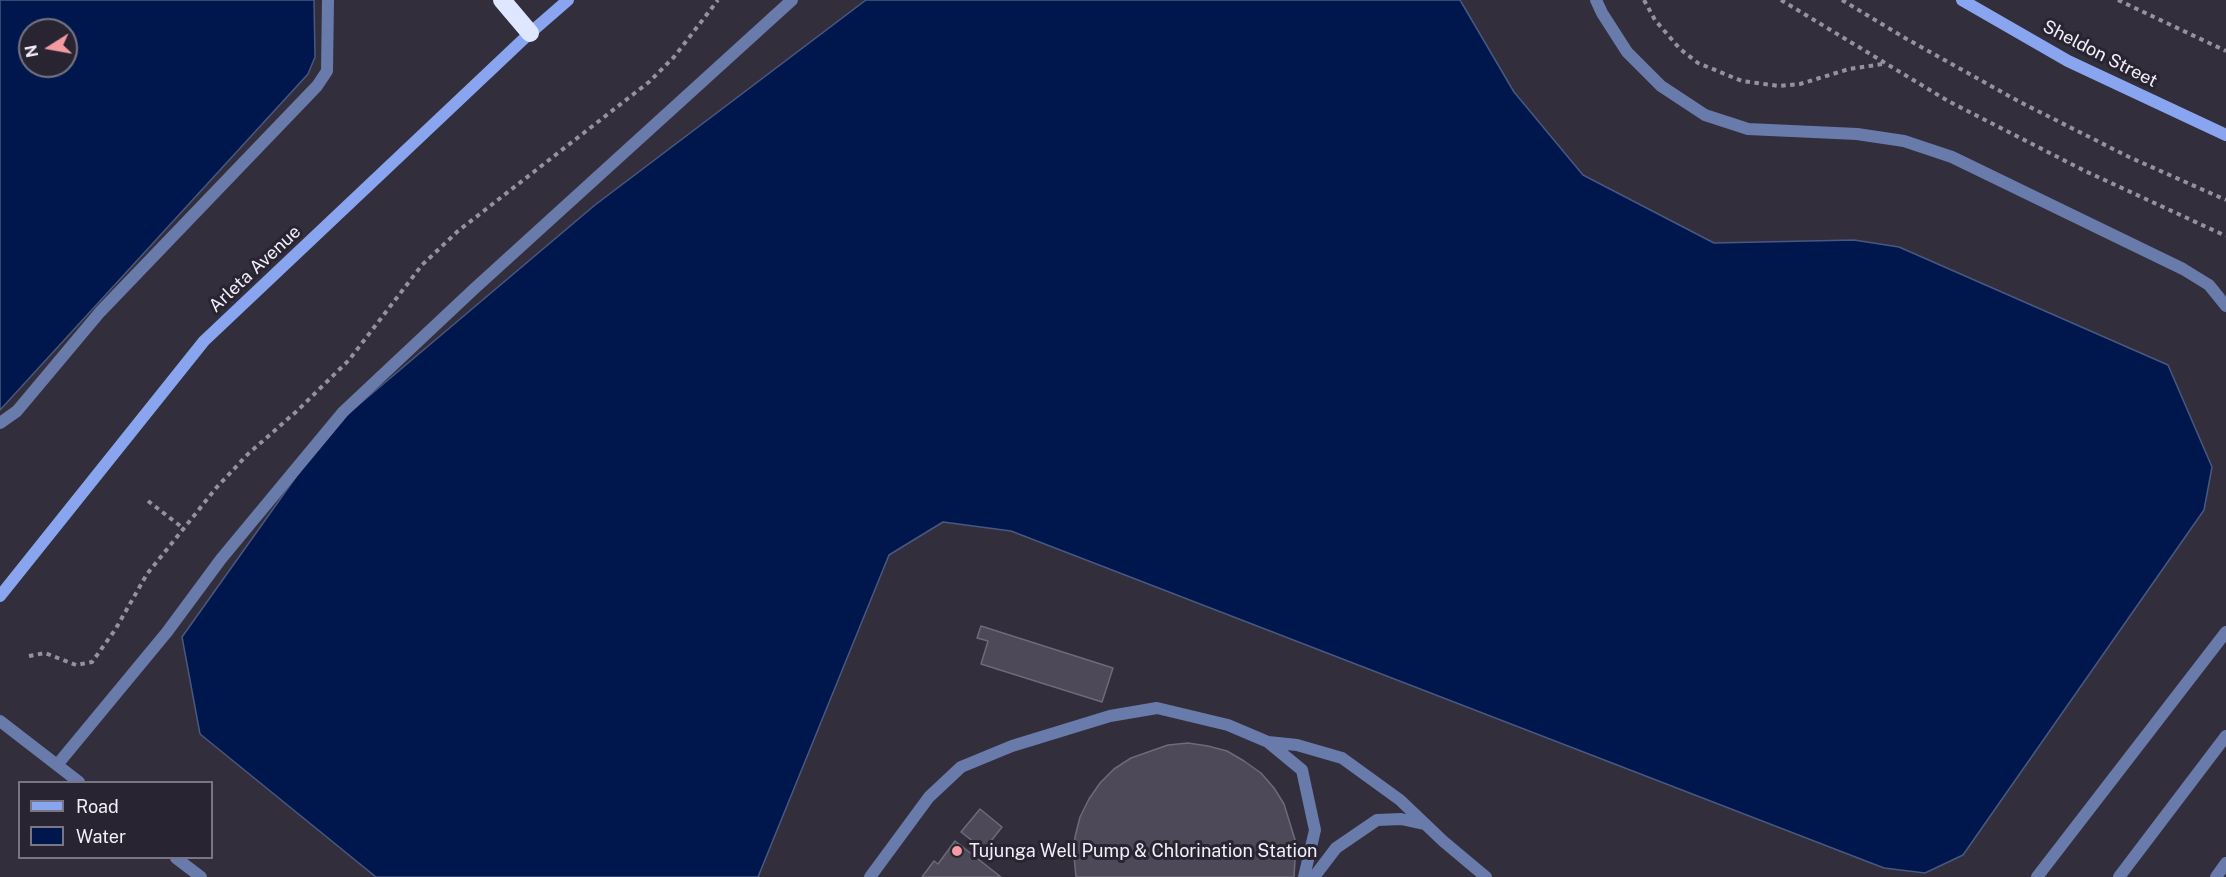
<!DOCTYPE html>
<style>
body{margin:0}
#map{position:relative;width:2226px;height:877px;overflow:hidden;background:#322e3c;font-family:"Public Sans",sans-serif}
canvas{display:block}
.legend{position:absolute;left:18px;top:781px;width:195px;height:78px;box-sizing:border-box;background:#282432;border:2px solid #797582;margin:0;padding:8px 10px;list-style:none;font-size:18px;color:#f2eff9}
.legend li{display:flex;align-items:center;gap:12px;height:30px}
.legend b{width:30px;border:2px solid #797582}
.north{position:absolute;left:18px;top:18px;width:60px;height:60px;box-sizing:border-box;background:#282432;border:2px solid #797582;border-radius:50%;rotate:259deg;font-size:16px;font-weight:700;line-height:24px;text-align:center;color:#f2eff9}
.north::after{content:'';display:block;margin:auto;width:21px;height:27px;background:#f49aa1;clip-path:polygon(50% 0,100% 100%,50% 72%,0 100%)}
</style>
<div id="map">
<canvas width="2226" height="877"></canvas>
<ul class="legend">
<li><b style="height:8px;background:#89a5f0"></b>Road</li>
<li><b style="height:16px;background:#00174e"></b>Water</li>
</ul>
<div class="north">N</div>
</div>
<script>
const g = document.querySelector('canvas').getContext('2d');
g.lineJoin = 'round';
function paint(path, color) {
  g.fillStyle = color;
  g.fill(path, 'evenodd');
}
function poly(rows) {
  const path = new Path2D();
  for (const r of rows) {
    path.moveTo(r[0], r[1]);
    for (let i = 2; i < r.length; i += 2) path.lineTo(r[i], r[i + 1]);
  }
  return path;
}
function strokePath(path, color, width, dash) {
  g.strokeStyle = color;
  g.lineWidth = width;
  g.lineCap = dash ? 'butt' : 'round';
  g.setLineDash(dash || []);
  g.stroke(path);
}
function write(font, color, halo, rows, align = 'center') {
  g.font = font + ' "Public Sans",sans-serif';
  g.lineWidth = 6;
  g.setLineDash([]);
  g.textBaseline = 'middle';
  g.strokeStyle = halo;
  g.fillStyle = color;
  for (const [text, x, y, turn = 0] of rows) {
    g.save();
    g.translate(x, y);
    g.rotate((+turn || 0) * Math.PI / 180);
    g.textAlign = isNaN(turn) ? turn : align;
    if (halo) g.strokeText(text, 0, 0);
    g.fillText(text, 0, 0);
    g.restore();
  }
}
const water = poly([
 [0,0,314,0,315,57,308,74,0,410,0,0],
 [30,30,66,30,66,66,30,66,30,30],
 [866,0,1460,0,1514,92,1583,175,1714,243,1854,240,1899,247,2168,365,2212,467,2204,510,1963,855,1925,873,1884,868,1011,531,943,522,889,555,758,877,376,877,200,734,182,637,330,429,595,205,866,0]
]);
paint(water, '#00174e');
strokePath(water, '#495881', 1.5);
const building = poly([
 [981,626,1113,668,1102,702,981,664,988,641,977,638,981,626],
 [1188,743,1208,746,1227,751,1244,761,1261,773,1274,788,1284,804,1296,843,1294,877,1076,877,1074,856,1075,837,1080,817,1089,799,1100,783,1114,769,1131,758,1168,745,1188,743],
 [980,809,1002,827,984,850,961,832,980,809],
 [955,841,1001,877,922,877,934,861,938,864,955,841]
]);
paint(building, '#4d4959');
strokePath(building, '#6f6a7b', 1.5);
strokePath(poly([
 [1644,0,1655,20,1680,49,1698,63,1742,81,1779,86,1800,84,1849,69,1883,64],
 [1781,0,1948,101,2085,171,2226,236],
 [1842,0,1905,38,2018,101,2129,157,2226,200],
 [2118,0,2226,51],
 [148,501,183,528],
 [29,656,45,653,76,665,92,662,115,630,147,574,217,487,248,454,298,410,349,360,422,265,458,231,649,82,674,57,718,0]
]), '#95919d', 4, [4.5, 4.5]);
strokePath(poly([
 [1596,0,1602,13,1627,52,1661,86,1705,115,1748,129,1857,134,1904,141,1952,157,2183,269,2209,285,2226,306],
 [0,423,17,411,100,312,317,86,327,71,328,0],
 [0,721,79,782],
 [1268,742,1297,745,1342,758,1400,800,1443,841,1486,877],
 [57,765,167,632,221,559,343,412,474,289,792,0],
 [176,858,201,877],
 [870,877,929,797,961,767,1012,746,1110,716,1157,708,1228,725,1268,742,1302,770,1315,830,1304,877],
 [1314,877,1336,848,1377,820,1401,819,1424,824],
 [2037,877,2226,632],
 [2119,877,2226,736],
 [2216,877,2226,863]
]), '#697baa', 12);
strokePath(poly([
 [1962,0,2068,61,2226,135],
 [0,596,204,341,530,33,568,0]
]), '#89a5f0', 12);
strokePath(poly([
 [502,0,530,33]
]), '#dee7ff', 18);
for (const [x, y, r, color] of [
 [957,851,6,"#f49aa1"]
]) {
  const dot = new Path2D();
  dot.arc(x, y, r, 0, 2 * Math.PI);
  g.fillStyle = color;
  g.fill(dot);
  strokePath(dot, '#282432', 2);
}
write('18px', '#f2eff9', '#282432', [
 ["Sheldon Street",2100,54,27],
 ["Arleta Avenue",255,269,-43]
]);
write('18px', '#f2eff9', '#282432', [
 ["Tujunga Well Pump & Chlorination Station",969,851]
], 'left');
</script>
